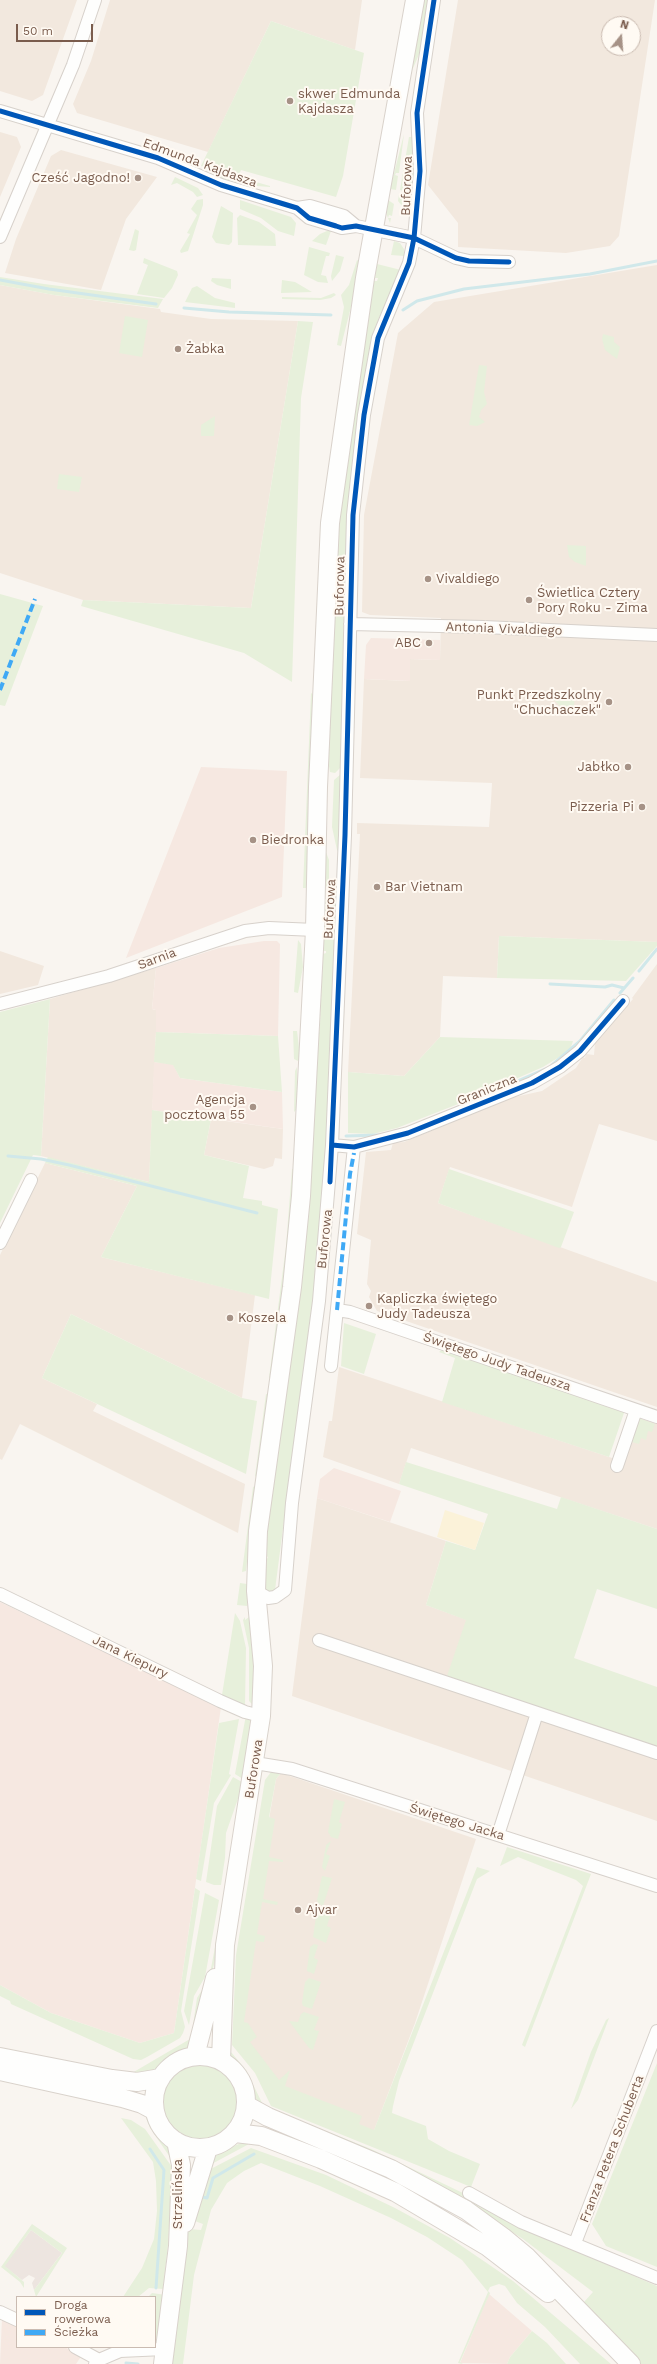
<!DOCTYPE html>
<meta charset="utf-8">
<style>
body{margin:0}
#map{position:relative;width:657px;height:2364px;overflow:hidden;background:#f9f5f0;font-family:"Work Sans",sans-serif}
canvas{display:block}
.legend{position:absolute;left:16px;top:2296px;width:140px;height:52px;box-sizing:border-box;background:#fffaf3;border:1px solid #cabbb1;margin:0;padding:5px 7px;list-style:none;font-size:12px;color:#7a5c4d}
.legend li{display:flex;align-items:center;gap:8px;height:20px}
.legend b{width:20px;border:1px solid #cabbb1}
.north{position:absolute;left:601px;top:16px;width:40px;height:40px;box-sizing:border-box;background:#fffaf3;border:1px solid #cabbb1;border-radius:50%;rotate:17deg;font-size:11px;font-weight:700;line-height:16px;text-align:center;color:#7a5c4d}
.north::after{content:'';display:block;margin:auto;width:14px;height:18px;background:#a69286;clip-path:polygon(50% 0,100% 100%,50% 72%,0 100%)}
.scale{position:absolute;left:16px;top:24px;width:77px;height:18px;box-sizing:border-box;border:2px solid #7a5c4d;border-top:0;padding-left:5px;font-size:12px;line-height:14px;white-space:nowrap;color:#7a5c4d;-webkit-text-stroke:3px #fffaf3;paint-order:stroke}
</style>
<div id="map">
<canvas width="657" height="2364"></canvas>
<ul class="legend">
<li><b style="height:5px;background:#0057b8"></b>Droga rowerowa</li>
<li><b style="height:5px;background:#3fa9f5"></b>Ścieżka</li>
</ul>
<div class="north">N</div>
<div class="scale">50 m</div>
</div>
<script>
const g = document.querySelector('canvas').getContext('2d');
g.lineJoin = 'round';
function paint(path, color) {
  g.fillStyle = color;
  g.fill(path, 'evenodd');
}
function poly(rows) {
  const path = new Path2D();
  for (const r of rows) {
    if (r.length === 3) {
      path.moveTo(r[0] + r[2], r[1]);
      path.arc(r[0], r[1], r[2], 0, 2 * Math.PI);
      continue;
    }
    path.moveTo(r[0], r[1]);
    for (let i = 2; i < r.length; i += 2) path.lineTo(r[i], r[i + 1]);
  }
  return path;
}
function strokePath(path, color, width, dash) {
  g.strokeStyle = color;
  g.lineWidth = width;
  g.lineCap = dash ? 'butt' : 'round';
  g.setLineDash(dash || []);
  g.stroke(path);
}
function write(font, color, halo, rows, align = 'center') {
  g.font = font + ' "Work Sans",sans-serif';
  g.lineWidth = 4;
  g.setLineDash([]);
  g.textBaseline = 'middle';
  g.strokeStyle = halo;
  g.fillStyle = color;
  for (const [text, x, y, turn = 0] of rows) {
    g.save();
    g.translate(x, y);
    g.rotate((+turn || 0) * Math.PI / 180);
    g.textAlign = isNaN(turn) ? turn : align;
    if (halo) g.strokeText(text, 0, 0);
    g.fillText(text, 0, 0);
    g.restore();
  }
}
paint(poly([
 [0,0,77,0,43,95,32,101,0,91],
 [110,0,362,0,355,50,271,21,208,152,77,113,73,104,91,61],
 [458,0,655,0,619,236,610,246,566,253,458,247,458,223,428,185],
 [609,24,633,24,633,48,609,48],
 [0,132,17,137,21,147,0,197],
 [61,150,157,177,126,219,101,290,5,273,16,239,51,156],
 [657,265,657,942,499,936,497,978,443,976,440,1037,404,1076,348,1072,360,834,357,834,357,823,489,827,491,801,492,783,360,778,364,679,409,681,410,659,440,660,441,618,370,615,362,612,364,515,398,333,434,302],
 [0,285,54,295,160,309,161,312,211,319,298,321,251,608,83,600,0,573],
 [0,951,44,966,38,985,0,994],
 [657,964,657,1141,599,1124,572,1207,450,1167,438,1203,657,1282,657,1407,377,1311,369,1297,371,1291,367,1284,371,1240,357,1234,366,1152,391,1150,393,1143,404,1142,510,1098,542,1091,576,1068,583,1057,585,1058,586,1054,594,1055,595,1043,633,999,632,998],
 [156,968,152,1009,156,1010,156,1032,149,1182,41,1156,50,999],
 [211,1119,283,1129,282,1159,275,1158,273,1166,264,1169,204,1155],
 [45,1163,137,1186,101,1257,255,1295,242,1398,71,1314,42,1378,97,1404,93,1411,245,1484,238,1533,20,1424,2,1460,0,1459,0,1255],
 [339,1367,621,1461,636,1417,657,1424,657,1529,411,1448,399,1484,323,1457,329,1421,332,1421],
 [317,1498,446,1541,426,1605,467,1620,657,1747,657,1821,292,1696],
 [281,1773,476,1839,415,2023,370,2141,291,2108,240,2035,264,1848,276,1779]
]), '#f2e8de');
paint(poly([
 [371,638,440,640,440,660,410,659,410,681,364,679,366,645],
 [201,767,287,771,282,897,126,958],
 [264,941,277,941,280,944,278,1036,156,1032,156,1010,152,1009,156,968,219,948],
 [154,1062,173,1064,180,1078,282,1092,283,1129,152,1110],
 [334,1468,401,1491,390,1522,317,1498,320,1479],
 [0,1602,221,1707,174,2033,140,2043,51,2013,0,1985],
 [489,2294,532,2331,510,2357,507,2364,460,2363],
 [2,2318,17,2325,17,2347,64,2347,82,2355,76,2364,0,2364]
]), '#f6e8e1');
paint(poly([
 [31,2230,62,2253,34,2290,32,2283,35,2278,29,2275,22,2280,4,2266]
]), '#ede5e0');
paint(poly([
 [421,0,428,0,420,52,408,80],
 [271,21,364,53,343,176,336,197,241,170,239,175,235,175,201,166],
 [404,134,399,173,396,173,395,175,398,176,396,190,390,189],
 [409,137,412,137,414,179,411,182,414,182,413,188,407,192,400,190],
 [198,169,237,179,238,183,212,176],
 [175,177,198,188,203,195,197,197,193,192,177,183,171,185],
 [249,180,270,186,270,187,244,185],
 [399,194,408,196,413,200,411,217,398,201],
 [203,199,203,205,188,251,181,253,180,251,190,234,187,233,197,215,191,209,197,200],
 [240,200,291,217,296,223,294,236,278,231,261,218,240,209],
 [388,200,394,204,392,216,389,215,388,218,391,218,390,223,386,213],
 [221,206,233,213,232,242,229,245,216,243,212,237],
 [240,215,259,222,275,234,276,246,238,245,237,218],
 [135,229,139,231,136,250,134,251,129,250],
 [327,231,331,231,326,245,312,241,320,234],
 [394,241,400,243,404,249,404,256,391,255],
 [309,247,330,253,329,256,326,256,321,275,326,276,328,283,318,282,304,275],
 [336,255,344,257,340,271,332,281,331,276],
 [144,258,177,271,178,275,172,288,164,298,137,294,148,265,143,263],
 [357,260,359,261,351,307,341,346,337,345,344,307,341,295,349,285],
 [377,264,401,270,378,320,371,343,352,463,344,605,343,646,346,647,342,766,335,773,330,772,327,755,334,553,347,442,374,281,377,281,378,278,375,278],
 [0,277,44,284,163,299,158,308,54,295,0,285],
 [212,278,231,279,231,289,217,285,211,281],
 [282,280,295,282,312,292,281,293],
 [197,286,215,298,235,303,235,308,185,302,192,288],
 [334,293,336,295,331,298,320,300,282,299,282,297,321,298],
 [125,316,148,320,142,357,119,353],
 [298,321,313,322,301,398,292,682,244,653,81,606,83,600,251,608],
 [603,334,614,337,614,342,620,347,617,359,605,350,602,339],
 [479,365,487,366,484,392,487,404,481,410,479,417,485,422,477,426,469,425],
 [215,416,214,436,201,436,201,425],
 [59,474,82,477,79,492,57,489],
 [567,545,586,546,586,566,575,562,569,557],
 [0,594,43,606,5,706,0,705],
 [559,690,562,693,571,693,575,696,574,705,577,709,570,716,551,697],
 [311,693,314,695,307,888,303,888],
 [341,774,339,852,337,850,332,827,334,780],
 [324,847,329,860,329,886,326,887],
 [325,900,336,902,325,1163,316,1276,276,1582,275,1591,271,1592,265,1591,265,1559,268,1558,267,1556,265,1556,265,1541,320,1024,323,954,326,953,326,951,323,951],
 [499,936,657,942,657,946,626,981,497,978],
 [298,940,301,944,303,967,298,993,294,992],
 [50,999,41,1156,33,1155,0,1223,0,1012],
 [293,1031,297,1031,300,1055,298,1061,294,1059],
 [156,1032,278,1036,282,1092,180,1078,173,1065,154,1062],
 [440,1037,573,1041,571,1047,561,1056,543,1067,497,1087,499,1088,397,1128,373,1134,348,1133,348,1072,404,1076],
 [297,1067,297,1109,294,1112,295,1071],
 [152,1110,211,1119,204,1155,249,1166,243,1198,262,1201,262,1205,278,1209,269,1299,101,1257,137,1186,45,1163,48,1157,149,1182],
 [292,1169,294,1169,293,1211,271,1377,269,1378,286,1246],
 [449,1169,574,1212,561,1247,559,1248,438,1203],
 [71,1314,242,1398,257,1401,246,1474,42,1378],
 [344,1323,376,1334,364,1374,341,1366],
 [443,1349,625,1410,609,1457,442,1402,455,1358,439,1352],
 [266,1394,269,1395,257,1477,255,1476],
 [636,1417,655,1424,652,1432,648,1431,646,1440,641,1438,639,1444,628,1441],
 [406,1462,557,1509,561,1497,657,1529,657,1609,597,1589,574,1658,657,1687,657,1747,447,1676,466,1620,426,1605,446,1541,475,1550,488,1514,399,1484],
 [255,1486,246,1571,242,1572,253,1487],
 [240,1583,247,1584,247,1606,237,1605],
 [235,1613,240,1621,246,1648,245,1706,222,1695],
 [245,1617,245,1620,249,1617,255,1661,255,1707,249,1701,249,1648,243,1620],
 [246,1715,254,1717,243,1779,235,1774],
 [239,1719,229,1774,231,1775,214,1803,201,1881,196,1879,219,1723],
 [271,1772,281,1773,276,1779,269,1817,275,1819,269,1857,283,1860,283,1862,269,1861,263,1899,278,1902,277,1905,262,1902,257,1934,265,1936,264,1942,256,1941,244,2022,248,2023,257,2037,250,2042,279,2080,290,2070,285,2086,362,2116,359,2124,374,2130,477,1867,490,1871,477,1879,399,2081,393,2106,392,2113,426,2126,428,2139,449,2151,480,2164,471,2187,271,2106,255,2073,232,2045,236,1955,265,1780],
 [233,1777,242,1782,240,1793,226,1833,225,1858,221,1885,214,1885,206,1882,217,1806],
 [334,1799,345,1802,339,1822,342,1824,338,1839,331,1837,328,1832],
 [331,1841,326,1854,330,1856,325,1871,322,1867,326,1845],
 [507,1847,591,1874,525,2047,522,2045,583,1886,576,1880,518,1857,500,1866],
 [322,1876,332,1878,323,1906,318,1903,317,1900],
 [195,1888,200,1891,181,2011,185,2027,183,2033,180,2038,147,2057,141,2060,133,2059,11,2004,10,2001,0,1996,0,1985,51,2013,140,2043,174,2033],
 [205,1893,219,1900,205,1977,194,1996,189,2025,184,2011],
 [224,1899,217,1953,197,2029,193,2025,197,1998,209,1979],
 [317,1910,331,1913,327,1926,331,1928,326,1943,313,1937],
 [314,1944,318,1945,314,1958,318,1960,314,1974,307,1971,307,1969,310,1947],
 [309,1978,321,1982,312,2009,303,2006,302,2003,305,1982],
 [304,2012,319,2017,314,2030,319,2031,313,2050,309,2048,289,2021,298,2022,301,2014],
 [609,2018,578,2100,571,2109,591,2052,606,2020],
 [190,2039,194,2040,187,2049,165,2061,154,2070,132,2073],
 [226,2046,246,2070,265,2109,254,2097,246,2072,231,2058],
 [657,2063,657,2267,606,2246,592,2224],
 [200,2102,37],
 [276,2111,371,2149,465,2194,518,2226,657,2286,657,2364,639,2364,563,2286,584,2302,593,2292,523,2239,459,2198],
 [121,2118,131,2120,145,2129,172,2167,168,2245,163,2289,149,2288,138,2297,123,2297,142,2268,154,2239,157,2211,156,2181,153,2162],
 [146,2118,150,2119,156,2133,168,2146,172,2160,150,2128],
 [246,2141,249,2144,208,2166,213,2156,217,2153],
 [251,2148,326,2175,395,2208,450,2238,513,2281,611,2364,580,2364,545,2327,517,2303,505,2286,499,2284,490,2287,488,2291,490,2293,460,2362,463,2364,458,2363,488,2292,462,2260,427,2237,391,2218,320,2186,261,2163,244,2171,227,2183,211,2210,194,2275,183,2364,169,2364,181,2259,189,2229,201,2230,203,2224,192,2220,205,2172],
 [32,2224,67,2248,36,2297,34,2290,62,2253,31,2230,5,2266,24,2282,24,2288,20,2282,1,2267],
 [152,2293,166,2295,160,2334,155,2340,155,2297,148,2297],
 [532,2331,547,2343,566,2364,507,2364,510,2357]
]), '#e7f0db');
paint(poly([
 [445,1510,484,1523,475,1550,437,1537]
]), '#fbf2d9');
strokePath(poly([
 [0,280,49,289,156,304],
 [184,308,229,312,331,315],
 [403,310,417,301,464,289,590,274,657,261],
 [639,971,657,949],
 [550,984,605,987,612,985,624,988],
 [620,993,633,978],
 [552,1065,580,1041,614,1000],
 [506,1086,545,1069],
 [466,1103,499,1089],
 [346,1136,378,1135],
 [8,1156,41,1159,69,1165,257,1213],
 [150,2149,164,2170,156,2288],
 [203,2197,207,2198,213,2178,254,2154],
 [126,2363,138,2364]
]), '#d0e8ea', 3);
const street = poly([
 [0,111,158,158,221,185,297,208,309,218,336,226,342,228,356,226,414,238,456,258,469,261,509,262],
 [297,208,310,206,344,216,356,226],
 [0,237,73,65,95,0],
 [350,624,484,627,657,635],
 [0,1004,109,976,245,931,269,928,315,930],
 [332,1145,354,1147,408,1133,532,1083,560,1067,580,1051,623,1001],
 [0,1243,31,1180],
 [337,1310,350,1312,657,1417],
 [331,1366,354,1147],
 [617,1466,636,1410],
 [256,1591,268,1598,275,1597,285,1590,292,1503,319,1301,332,1145,345,835,353,515,364,415,378,338,409,263,414,238,420,171,417,113,434,0],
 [0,1594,220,1701,245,1712,261,1716],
 [319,1640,657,1753],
 [255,1763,292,1769,657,1886],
 [498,1835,537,1713],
 [469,2193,521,2222,657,2278],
 [575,2243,657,2031],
 [0,2312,17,2320],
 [75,2347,99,2360],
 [95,2364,99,2360,120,2351,164,2349]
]);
const secondary = poly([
 [195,2056,215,1978],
 [200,2102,46],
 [0,2057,112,2079,137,2082,161,2078],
 [221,2061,225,1945,261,1716,263,1666,256,1591,258,1531,292,1287,301,1196,315,930,318,787,330,523,365,278,415,0],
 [0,2071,122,2098,142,2104,155,2111],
 [246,2105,268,2117,391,2169,466,2210,503,2237,527,2257,631,2364],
 [235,2133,261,2136,321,2159,395,2192,488,2247,548,2293],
 [185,2223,208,2148],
 [163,2364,178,2246,181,2165,176,2141]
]);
strokePath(street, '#d7d1cb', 14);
strokePath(secondary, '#d9d2cb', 20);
strokePath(street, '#fefefd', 12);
strokePath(secondary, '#fefefd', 18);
strokePath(poly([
 [0,690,35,599],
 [337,1310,350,1174,354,1153]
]), '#3fa9f5', 4, [8, 4]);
strokePath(poly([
 [0,111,158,158,221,185,297,208,309,218,336,226,342,228,356,226,414,238,456,258,469,261,509,262],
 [332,1145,354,1147,408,1133,532,1083,560,1067,580,1051,623,1001],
 [330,1182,345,835,353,515,364,415,378,338,409,263,414,238,420,171,417,113,434,0]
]), '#0057b8', 5);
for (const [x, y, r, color] of [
 [290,101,4,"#a69286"],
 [138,178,4,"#a69286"],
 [178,349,4,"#a69286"],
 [428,579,4,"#a69286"],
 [529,600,4,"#a69286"],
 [429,643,4,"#a69286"],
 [609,702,4,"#a69286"],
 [628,767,4,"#a69286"],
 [642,807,4,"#a69286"],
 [253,840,4,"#a69286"],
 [377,887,4,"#a69286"],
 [253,1107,4,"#a69286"],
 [369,1306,4,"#a69286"],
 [230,1318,4,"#a69286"],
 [298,1910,4,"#a69286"]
]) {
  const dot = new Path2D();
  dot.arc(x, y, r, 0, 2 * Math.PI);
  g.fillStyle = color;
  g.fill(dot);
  strokePath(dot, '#fffaf3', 1.5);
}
write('13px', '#7a5c4d', '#fffaf3', [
 ["skwer Edmunda",298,94],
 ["Kajdasza",298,109],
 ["Cześć Jagodno!",130,178,"right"],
 ["Żabka",186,349],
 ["Vivaldiego",436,579],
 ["Świetlica Cztery",537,593],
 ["Pory Roku - Zima",537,608],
 ["ABC",421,643,"right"],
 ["Punkt Przedszkolny",601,695,"right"],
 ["\"Chuchaczek\"",601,710,"right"],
 ["Jabłko",620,767,"right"],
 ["Pizzeria Pi",634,807,"right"],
 ["Biedronka",261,840],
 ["Bar Vietnam",385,887],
 ["Agencja",245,1100,"right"],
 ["pocztowa 55",245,1115,"right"],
 ["Kapliczka świętego",377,1299],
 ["Judy Tadeusza",377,1314],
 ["Koszela",238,1318],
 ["Ajvar",306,1910]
], 'left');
write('13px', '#7a5c4d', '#fffaf3', [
 ["Edmunda Kajdasza",200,163,20],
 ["Buforowa",407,186,-88],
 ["Buforowa",340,586,-89],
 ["Antonia Vivaldiego",504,629,2],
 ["Buforowa",330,909,-87],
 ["Sarnia",157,959,-20],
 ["Graniczna",487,1090,-22],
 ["Buforowa",325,1239,-84],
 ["Świętego Judy Tadeusza",497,1362,19],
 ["Jana Kiepury",130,1657,26],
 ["Buforowa",254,1769,-81],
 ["Świętego Jacka",457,1822,17],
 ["Franza Petera Schuberta",612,2149,-69],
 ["Strzelińska",178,2194,-90]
]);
</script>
